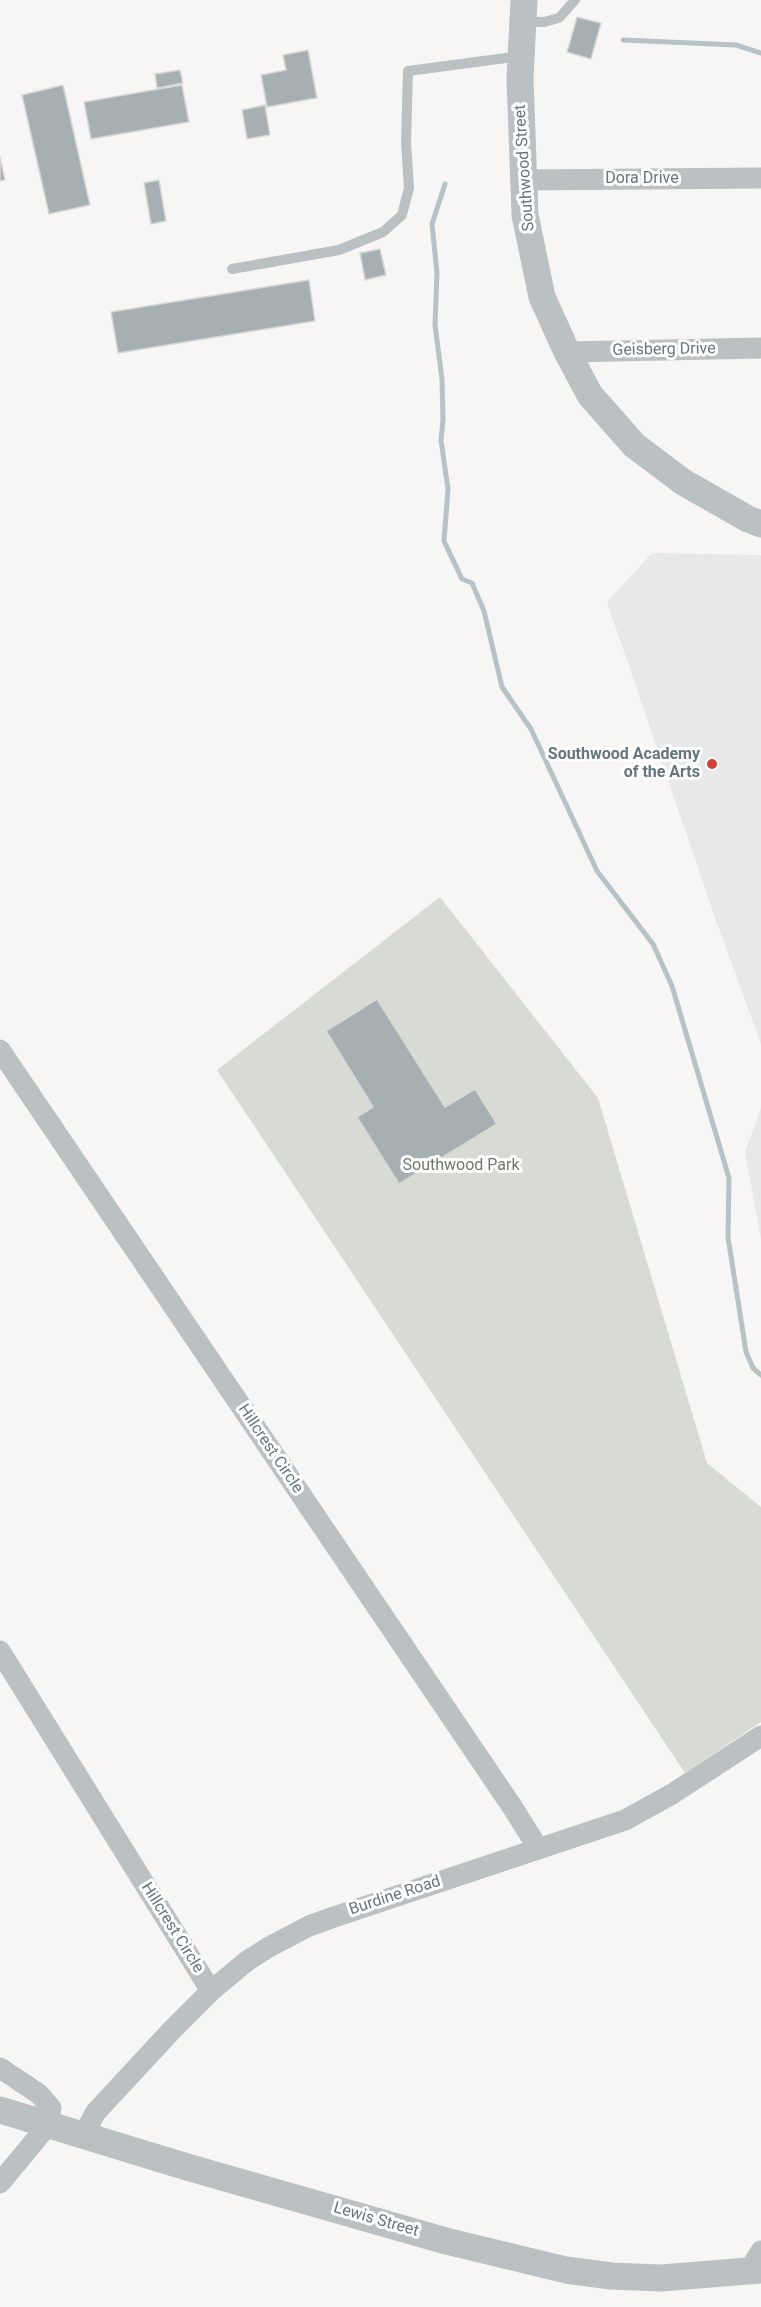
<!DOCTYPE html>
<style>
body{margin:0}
canvas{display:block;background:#f7f6f4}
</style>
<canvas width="761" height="2307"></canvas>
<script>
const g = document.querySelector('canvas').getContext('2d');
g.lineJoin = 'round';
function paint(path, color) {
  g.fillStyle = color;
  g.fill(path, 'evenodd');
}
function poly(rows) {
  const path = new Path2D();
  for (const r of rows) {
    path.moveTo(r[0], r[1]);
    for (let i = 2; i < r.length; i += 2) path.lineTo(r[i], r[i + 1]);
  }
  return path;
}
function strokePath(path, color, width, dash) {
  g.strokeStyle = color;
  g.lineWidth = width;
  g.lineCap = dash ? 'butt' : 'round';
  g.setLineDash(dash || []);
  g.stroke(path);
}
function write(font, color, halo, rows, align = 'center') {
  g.font = font + ' Roboto,sans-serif';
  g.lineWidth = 6;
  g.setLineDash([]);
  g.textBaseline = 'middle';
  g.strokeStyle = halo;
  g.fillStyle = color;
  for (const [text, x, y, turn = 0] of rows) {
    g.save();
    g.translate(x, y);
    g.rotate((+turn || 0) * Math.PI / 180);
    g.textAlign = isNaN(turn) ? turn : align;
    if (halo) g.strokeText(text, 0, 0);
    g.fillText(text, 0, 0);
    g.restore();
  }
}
paint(poly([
 [652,553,761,555,761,1044,718,926,607,602],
 [761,1108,761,1239,745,1152]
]), '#e7e8e7');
paint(poly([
 [440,897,598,1098,707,1463,761,1507,761,1722,685,1773,217,1070]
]), '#d7dbd3');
strokePath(poly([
 [623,40,736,45,761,53],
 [445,184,432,224,437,273,435,325,442,379,443,420,441,440,448,489,444,541,462,579,472,583,484,611,502,687,531,729,597,871,653,944,672,986,729,1178,728,1237,746,1352,753,1368,761,1375]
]), '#b6c3c6', 5);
const building = poly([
 [577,17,601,23,591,59,567,52,577,17],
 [308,50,317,98,267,107,261,75,286,70,283,55,308,50],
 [180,70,183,83,157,88,155,74,180,70],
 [63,85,90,205,49,214,22,95,63,85],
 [182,85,189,122,91,139,84,102,182,85],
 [265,105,270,135,247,139,242,110,265,105],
 [0,157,5,180,0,181,0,157],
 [159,180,166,221,151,224,144,183,159,180],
 [380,249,386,275,365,280,360,253,380,249],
 [309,280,315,321,118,353,111,312,309,280],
 [377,999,445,1107,475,1089,497,1124,399,1184,357,1117,373,1107,326,1031,377,999]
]);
paint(building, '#a6afb2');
strokePath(building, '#d8d8d6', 1.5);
strokePath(poly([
 [523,22,544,22,559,18,575,0],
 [232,269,339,250,383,232,402,215,409,188,406,142,408,71,521,56]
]), '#bbc1c3', 10);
strokePath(poly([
 [523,180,761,178],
 [567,352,761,348],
 [0,1050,513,1808,538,1848],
 [0,1651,211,1991],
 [0,2068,39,2094,51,2108,48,2125,0,2183],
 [84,2135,95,2113,171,2031,211,1991,247,1961,269,1947,309,1926,334,1917,625,1820,672,1794,761,1736],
 [749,2271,761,2251]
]), '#bbc1c3', 21);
strokePath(poly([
 [524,0,520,79,525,215,542,297,567,352,590,395,634,445,683,482,748,519,761,524],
 [0,2110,187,2167,446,2241,566,2270,611,2276,661,2278,761,2270]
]), '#bbc1c3', 27);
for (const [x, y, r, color] of [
 [712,764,6,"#d54135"]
]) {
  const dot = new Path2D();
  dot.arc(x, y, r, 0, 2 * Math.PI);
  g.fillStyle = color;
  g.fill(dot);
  strokePath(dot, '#fff', 2);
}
write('16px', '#64767c', '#fff', [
 ["Southwood Street",525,168,-94],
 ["Dora Drive",642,179],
 ["Geisberg Drive",664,350,-1],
 ["Hillcrest Circle",270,1449,56],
 ["Burdine Road",395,1896,-18],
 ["Hillcrest Circle",172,1928,58],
 ["Lewis Street",376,2220,16]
]);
write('bold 16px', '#64767c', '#fff', [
 ["Southwood Academy",700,755],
 ["of the Arts",700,773]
], 'right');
write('16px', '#6d7a66', '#fff', [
 ["Southwood Park",461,1166]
]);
</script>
